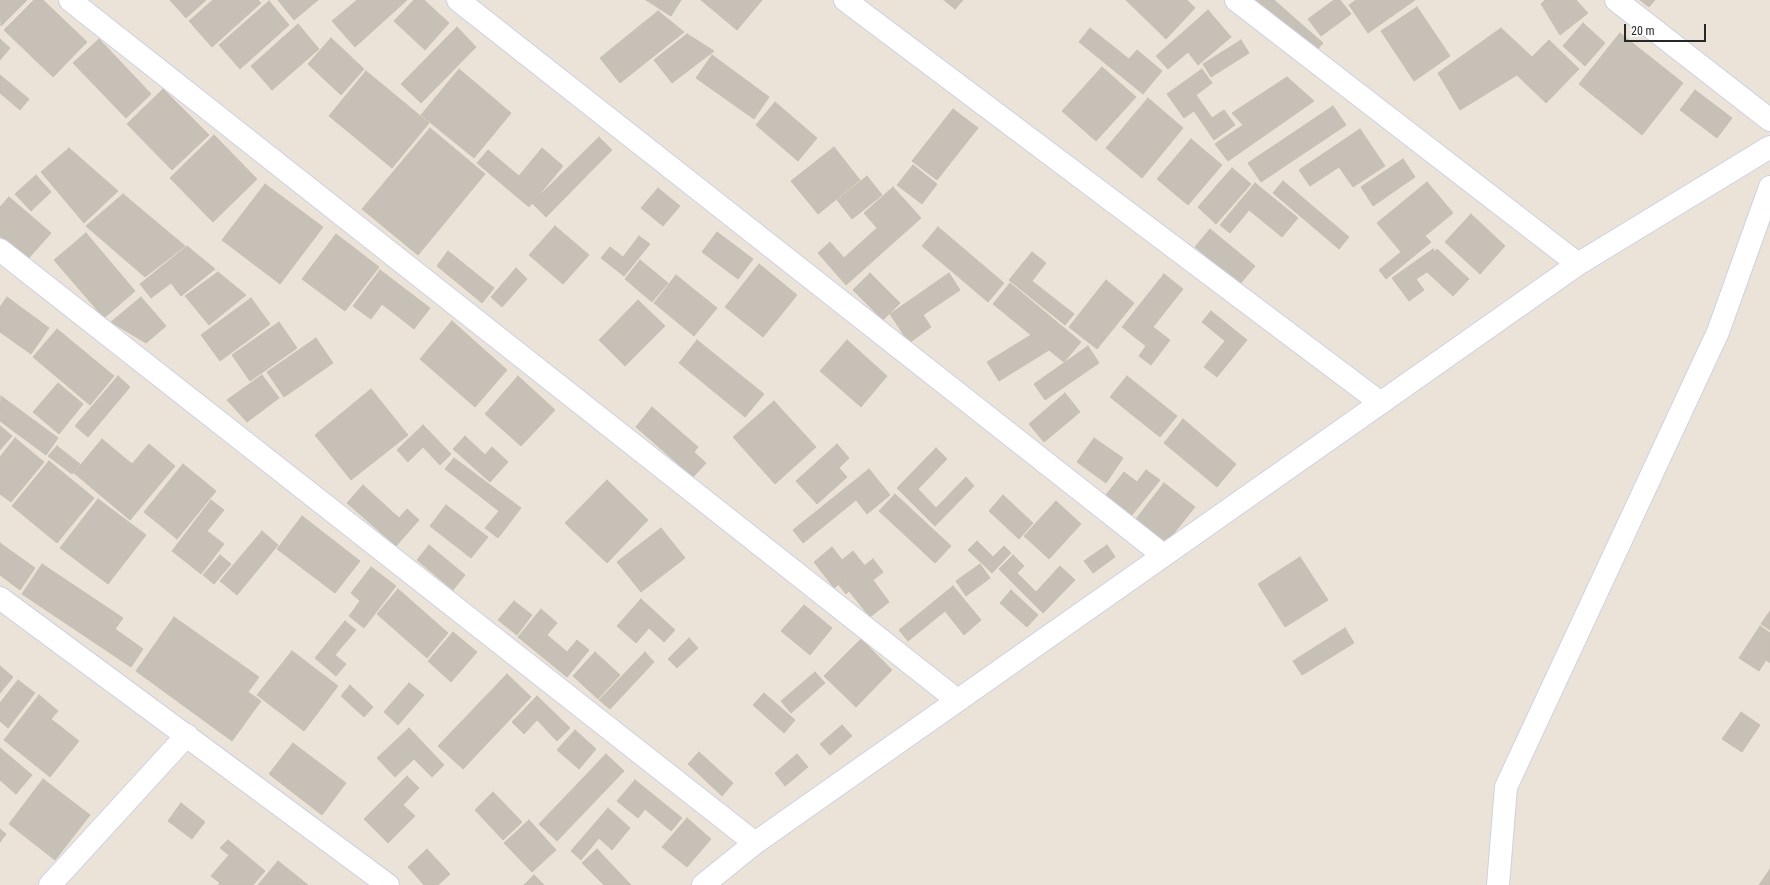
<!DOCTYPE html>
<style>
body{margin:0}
#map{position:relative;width:1770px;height:885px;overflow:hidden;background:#ebe3d7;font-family:"Roboto Condensed",sans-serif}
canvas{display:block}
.scale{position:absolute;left:1624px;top:24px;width:82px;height:18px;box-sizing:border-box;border:2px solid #272727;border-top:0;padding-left:5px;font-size:12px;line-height:14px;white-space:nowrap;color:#272727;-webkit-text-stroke:3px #fff;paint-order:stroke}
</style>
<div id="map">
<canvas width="1770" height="885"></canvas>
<div class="scale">20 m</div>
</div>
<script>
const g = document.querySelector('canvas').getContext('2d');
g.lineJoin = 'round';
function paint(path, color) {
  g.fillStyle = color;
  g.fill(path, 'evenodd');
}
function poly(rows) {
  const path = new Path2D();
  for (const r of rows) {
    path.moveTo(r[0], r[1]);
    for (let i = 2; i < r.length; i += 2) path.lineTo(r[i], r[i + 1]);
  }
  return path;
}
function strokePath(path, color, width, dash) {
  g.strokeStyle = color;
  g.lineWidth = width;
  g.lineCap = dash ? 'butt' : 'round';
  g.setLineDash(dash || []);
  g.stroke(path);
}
const building = poly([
 [0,0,27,0,1,26,0,0],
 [34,0,43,0,87,42,53,77,4,30,34,0],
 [170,0,206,0,186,18,170,0],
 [213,0,258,0,261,3,212,47,189,21,213,0],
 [278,0,318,0,294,20,278,0],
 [357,0,407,0,355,47,332,21,357,0],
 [414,0,424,0,449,23,425,50,394,21,414,0],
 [646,0,681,0,671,16,646,0],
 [701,0,762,0,737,30,701,0],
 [944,0,963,0,955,9,944,0],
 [1126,0,1187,0,1195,8,1166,39,1126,0],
 [1256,0,1274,0,1323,43,1312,56,1253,4,1256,0],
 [1334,0,1340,0,1351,14,1321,36,1308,19,1334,0],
 [1356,0,1415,0,1368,33,1349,5,1356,0],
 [1545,0,1576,0,1588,13,1560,35,1541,4,1545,0],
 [1640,0,1655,0,1649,7,1640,0],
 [269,1,289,25,240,69,219,45,269,1],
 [1417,7,1450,56,1414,81,1381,31,1417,7],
 [1208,10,1231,37,1198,65,1188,52,1168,69,1156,56,1208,10],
 [658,11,684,32,620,83,600,58,658,11],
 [1583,23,1605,43,1585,66,1563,46,1583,23],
 [298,24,319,49,272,90,251,66,298,24],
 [457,27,476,47,421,103,401,84,457,27],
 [1090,28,1129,59,1137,50,1162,71,1143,94,1079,42,1090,28],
 [1501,28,1532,57,1549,40,1579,69,1546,103,1517,75,1460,110,1438,73,1501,28],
 [1620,33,1683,83,1642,135,1579,84,1620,33],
 [687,34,714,51,672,83,654,60,687,34],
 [331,38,364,69,341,95,308,64,331,38],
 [0,39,10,48,0,60,0,39],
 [99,39,151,94,126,118,73,63,99,39],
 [1241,40,1249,53,1211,77,1203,64,1241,40],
 [712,55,769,97,754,119,696,78,712,55],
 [1102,67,1136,97,1096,141,1062,111,1102,67],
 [459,69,511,113,474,158,421,115,459,69],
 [1202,69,1212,83,1196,95,1212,118,1224,110,1235,125,1214,140,1194,111,1184,118,1167,94,1202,69],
 [366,71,429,123,392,168,329,116,366,71],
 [0,75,29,99,20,110,0,93,0,75],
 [1287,77,1314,101,1228,161,1215,144,1243,125,1232,113,1287,77],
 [163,89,209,135,172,170,127,124,163,89],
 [1695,90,1732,118,1717,138,1680,110,1695,90],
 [1148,98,1183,128,1142,178,1106,148,1148,98],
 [775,102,817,138,798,161,756,125,775,102],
 [1333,106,1346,125,1261,182,1248,163,1333,106],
 [953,109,978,128,937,180,912,161,953,109],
 [430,128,485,174,418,255,362,209,430,128],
 [1360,129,1385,166,1353,187,1339,167,1310,186,1299,170,1360,129],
 [214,135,257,179,213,222,170,178,214,135],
 [599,137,612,150,546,217,532,203,599,137],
 [1191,139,1222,165,1188,205,1157,179,1191,139],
 [834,147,860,180,818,214,791,181,834,147],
 [69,148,118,191,84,223,41,172,69,148],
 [542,148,563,166,529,207,477,163,488,150,519,176,542,148],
 [1403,159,1415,177,1373,206,1361,187,1403,159],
 [913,165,937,184,922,204,897,185,913,165],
 [1232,168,1251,184,1216,224,1198,207,1232,168],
 [36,175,51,192,31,211,15,194,36,175],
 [867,176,882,195,852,219,837,200,867,176],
 [1283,181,1349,237,1339,249,1273,193,1283,181],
 [1427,182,1453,213,1425,236,1431,242,1386,279,1379,270,1401,252,1377,223,1427,182],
 [1255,183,1298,218,1282,237,1249,210,1230,233,1220,225,1255,183],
 [265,184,323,227,280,284,222,240,265,184],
 [893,187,921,218,846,285,818,253,830,242,844,258,877,228,864,213,893,187],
 [658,188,680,206,663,226,641,208,658,188],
 [123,194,185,246,145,277,86,226,123,194],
 [9,197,51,233,28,259,0,236,0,207,9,197],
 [1471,214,1505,246,1480,274,1445,242,1471,214],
 [555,226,589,255,563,284,529,255,555,226],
 [938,227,1004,283,988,302,922,246,938,227],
 [1210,229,1255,266,1240,284,1195,247,1210,229],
 [717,232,753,259,738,279,702,252,717,232],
 [86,233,135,291,104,318,54,260,86,233],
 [336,234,379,267,345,311,302,279,336,234],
 [639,236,650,244,624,276,601,258,610,247,623,257,639,236],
 [187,246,215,269,181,296,171,283,151,298,140,284,187,246],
 [1433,249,1435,252,1437,249,1469,279,1453,296,1427,272,1416,279,1424,290,1409,301,1392,278,1433,249],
 [448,251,494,288,482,303,437,266,448,251],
 [1032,252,1046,263,1032,281,1074,314,1065,325,1009,280,1032,252],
 [640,260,668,283,652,302,625,279,640,260],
 [759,264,797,295,763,337,725,307,759,264],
 [516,268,527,279,502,307,491,297,516,268],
 [380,270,430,308,414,329,382,304,371,319,353,306,380,270],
 [218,272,246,295,209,325,185,296,218,272],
 [870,273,900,303,883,320,853,290,870,273],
 [949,273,960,290,923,315,931,327,909,343,890,314,949,273],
 [1164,274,1183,289,1153,327,1170,340,1151,365,1139,356,1146,346,1122,327,1164,274],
 [676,275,717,308,694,336,654,303,676,275],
 [1106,280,1134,303,1097,349,1069,327,1106,280],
 [1010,283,1081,342,1064,362,1049,350,999,381,987,362,1031,335,993,304,1010,283],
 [7,297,49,328,31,354,0,332,0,307,7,297],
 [141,297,166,326,146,343,111,322,141,297],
 [251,298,270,324,220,361,201,335,251,298],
 [638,300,665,326,625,366,599,340,638,300],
 [1211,311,1247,340,1217,377,1204,367,1225,341,1202,322,1211,311],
 [452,321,507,370,475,407,420,359,452,321],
 [279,322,297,348,250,381,232,355,279,322],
 [57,329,114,376,90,405,33,357,57,329],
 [316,338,333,363,284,397,267,372,316,338],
 [697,340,764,394,745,417,679,363,697,340],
 [847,340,887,376,861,407,820,371,847,340],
 [1088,346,1099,363,1045,400,1034,384,1088,346],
 [262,375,279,398,247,422,227,400,262,375],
 [118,376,130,387,88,437,75,426,118,376],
 [518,376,555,410,521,446,485,414,518,376],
 [1127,376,1177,416,1160,437,1110,397,1127,376],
 [58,383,83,404,59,434,33,412,58,383],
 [371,389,408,435,351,480,315,435,371,389],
 [1065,393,1080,412,1044,442,1029,424,1065,393],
 [1,396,58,438,46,455,0,421,1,396],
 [774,401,816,447,775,484,733,437,774,401],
 [652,407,698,447,694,452,706,463,693,477,636,427,652,407],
 [1183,419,1236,464,1217,487,1164,443,1183,419],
 [423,425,451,454,440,465,423,447,408,462,397,450,423,425],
 [0,426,12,436,0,450,0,426],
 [465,436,485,455,492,447,508,462,490,482,453,449,465,436],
 [15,438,44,462,11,502,0,494,0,457,15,438],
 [1094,438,1123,458,1106,483,1077,462,1094,438],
 [102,439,132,464,149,444,175,466,130,520,74,473,102,439],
 [837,444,849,458,839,468,847,477,817,504,796,481,837,444],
 [57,446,80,464,72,474,48,456,57,446],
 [936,448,947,459,918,489,936,508,966,477,974,486,935,526,897,488,936,448],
 [454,458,521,508,498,538,485,528,499,511,445,469,454,458],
 [49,461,94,498,57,543,12,506,49,461],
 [183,464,216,491,177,539,144,512,183,464],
 [869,469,890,495,867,514,856,500,803,543,793,530,869,469],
 [1146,470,1160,480,1132,515,1106,495,1124,472,1137,482,1146,470],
 [607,480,648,520,607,563,565,523,607,480],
 [1164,483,1195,507,1166,543,1136,519,1164,483],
 [363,485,399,518,407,509,419,520,396,546,347,503,363,485],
 [895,494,951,546,935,563,879,511,895,494],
 [1003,495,1033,523,1019,539,989,511,1003,495],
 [98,499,146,535,108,584,60,548,98,499],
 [211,500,224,510,207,531,224,544,201,574,172,551,211,500],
 [1056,501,1081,524,1049,559,1024,536,1056,501],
 [446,505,488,537,471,558,430,526,446,505],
 [302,516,360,561,335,593,277,549,302,516],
 [661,528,685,558,641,592,617,562,661,528],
 [262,531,278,545,237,595,220,581,262,531],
 [977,541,993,557,1004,546,1011,553,992,573,968,550,977,541],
 [0,543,35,568,20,590,0,575,0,543],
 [429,545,465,575,453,590,417,560,429,545],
 [1107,545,1115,557,1093,573,1084,561,1107,545],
 [832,547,842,560,853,551,864,565,834,588,814,562,832,547],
 [220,555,231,564,214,584,203,575,220,555],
 [1013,555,1024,566,1017,573,1036,592,1060,566,1075,580,1043,613,999,569,1013,555],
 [1300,557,1328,600,1285,627,1258,584,1300,557],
 [873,559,883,572,873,580,889,602,870,617,849,591,846,594,839,585,873,559],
 [42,564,123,618,115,629,143,649,131,667,22,594,42,564],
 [980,564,990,578,966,596,956,581,980,564],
 [371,567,396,586,364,628,349,616,360,601,351,593,371,567],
 [953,586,981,620,964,635,945,611,908,641,899,630,953,586],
 [398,589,448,633,427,658,377,614,398,589],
 [1011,590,1038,615,1027,627,1000,603,1011,590],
 [641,599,675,630,664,642,649,628,636,643,617,626,641,599],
 [514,601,532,615,517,635,498,620,514,601],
 [804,605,832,628,810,655,781,631,804,605],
 [541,609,557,623,547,635,567,652,577,640,589,650,567,677,518,637,541,609],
 [1770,611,1770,630,1761,624,1770,611],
 [174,617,259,677,248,692,261,701,232,741,136,671,174,617],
 [345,621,356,630,335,655,346,664,336,676,315,658,345,621],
 [1760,626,1770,633,1770,663,1766,660,1759,671,1739,658,1760,626],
 [1345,628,1354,643,1302,675,1293,661,1345,628],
 [453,632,477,652,451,682,428,661,453,632],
 [689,638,698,648,677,668,668,659,689,638],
 [861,639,892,670,856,707,824,676,861,639],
 [292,651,338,686,304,731,257,695,292,651],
 [595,652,620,675,598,699,573,676,595,652],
 [645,652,654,662,610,709,599,700,645,652],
 [0,666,13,677,0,693,0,666],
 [815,672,825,683,791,713,781,701,815,672],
 [507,674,531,697,463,769,438,746,507,674],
 [18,680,35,693,8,728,0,721,0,703,18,680],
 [409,683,424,695,398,725,384,712,409,683],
 [350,685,373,707,364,717,341,696,350,685],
 [764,693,795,720,784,733,753,705,764,693],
 [39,695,58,711,51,719,79,741,50,777,4,740,39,695],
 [537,696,570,728,557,741,537,720,524,734,512,722,537,696],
 [1741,712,1760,725,1742,752,1722,739,1741,712],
 [842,725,852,736,830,755,820,744,842,725],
 [409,728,444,765,432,777,414,759,395,777,377,758,409,728],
 [575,730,596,749,579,769,557,750,575,730],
 [293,743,346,783,322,815,269,774,293,743],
 [0,748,32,775,16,794,0,780,0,748],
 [699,752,733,783,722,796,688,764,699,752],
 [606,754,624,771,557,841,539,824,606,754],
 [797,754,808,767,785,786,775,773,797,754],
 [407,776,419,788,403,805,415,816,388,843,364,819,407,776],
 [43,779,90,815,55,860,9,824,43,779],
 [635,780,682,818,671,831,645,809,638,818,617,801,635,780],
 [493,792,522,822,503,840,475,810,493,792],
 [181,803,205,822,192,839,168,821,181,803],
 [608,808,630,828,612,850,599,838,581,860,571,851,608,808],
 [687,818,711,839,687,867,662,847,687,818],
 [529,820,556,850,532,872,504,843,529,820],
 [0,829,6,834,0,842,0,829],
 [228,840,265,871,253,885,218,885,220,883,211,876,229,855,220,848,228,840],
 [427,849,450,874,438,885,424,885,408,867,427,849],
 [597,849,631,885,604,885,582,863,597,849],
 [278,861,308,885,258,885,278,861],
 [1770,869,1770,885,1759,885,1770,869],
 [534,875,544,885,524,885,534,875]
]);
paint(building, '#c6c0b7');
strokePath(building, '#c6bfb1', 1);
const street = poly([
 [70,0,957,700],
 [458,0,1163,555],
 [845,0,1381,403],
 [1236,0,1578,264],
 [1616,0,1770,120],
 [0,250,755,843],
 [0,598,388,885],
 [50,885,187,735],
 [703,885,755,843,1578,264,1770,147],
 [1498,885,1506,787,1718,332,1770,187]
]);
strokePath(street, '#ccd0e2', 24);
strokePath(street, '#fff', 22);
</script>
